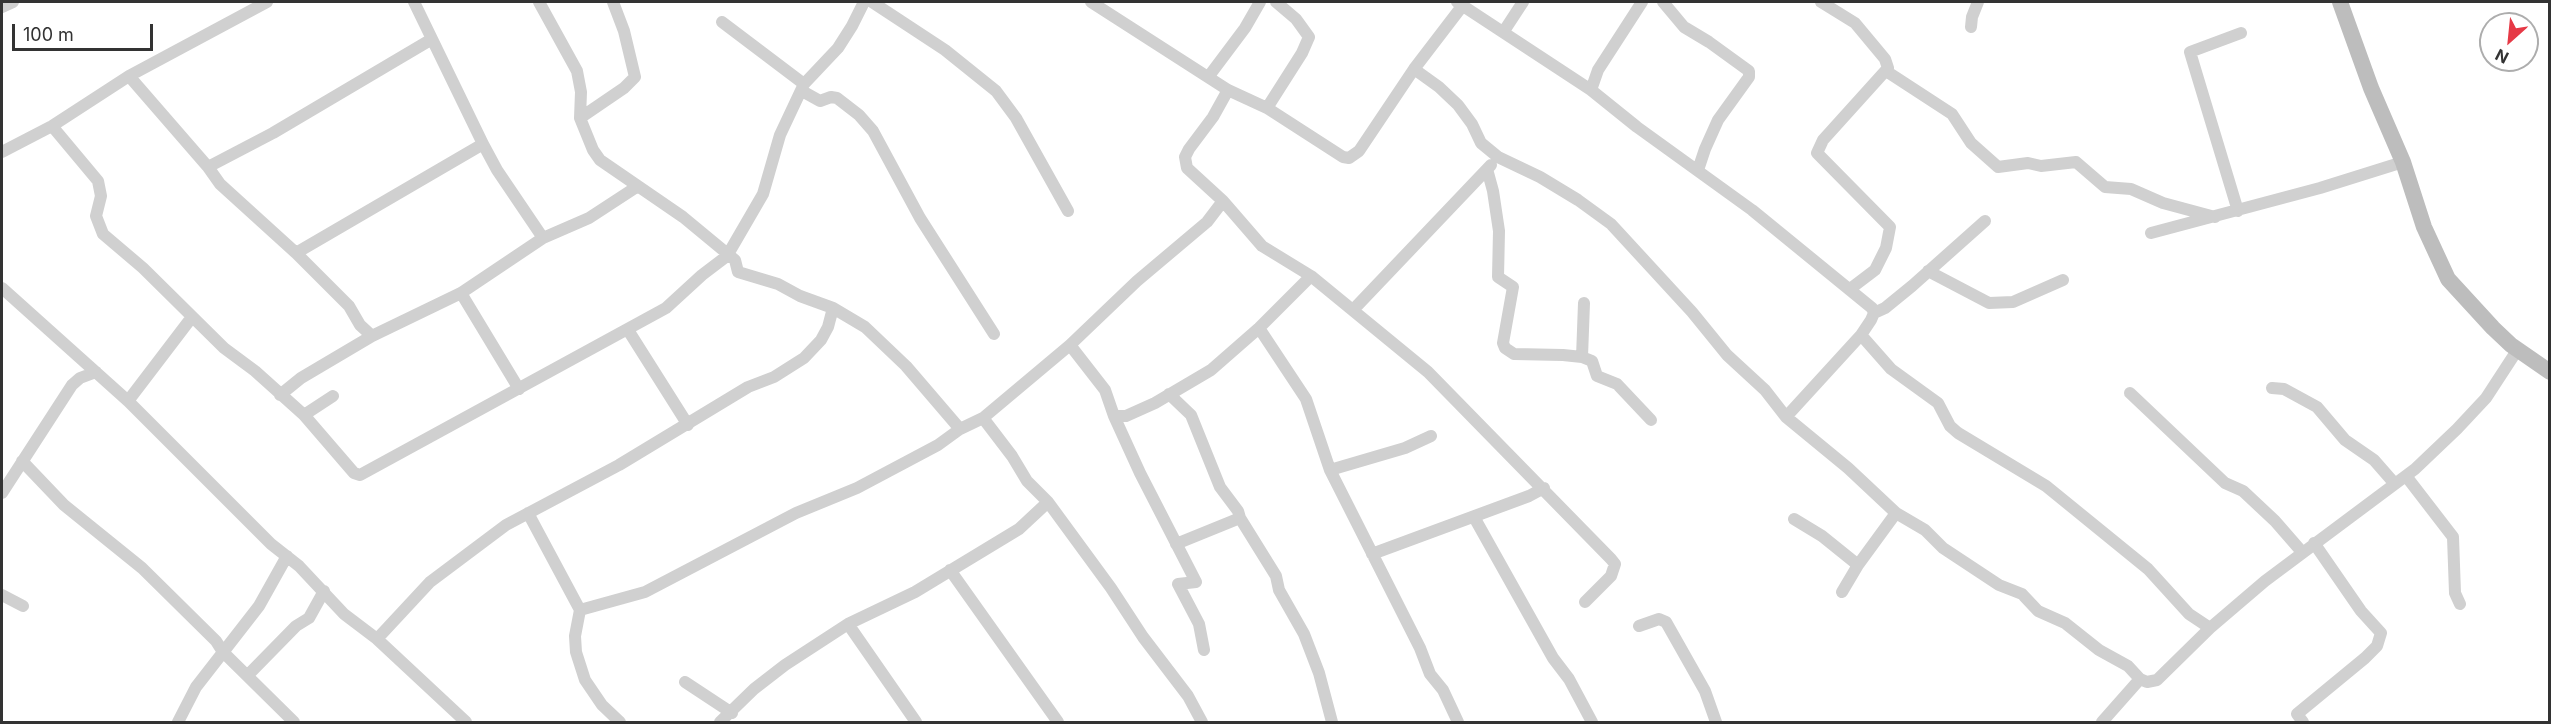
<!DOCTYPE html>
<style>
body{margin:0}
#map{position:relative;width:2551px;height:724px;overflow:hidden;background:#fff;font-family:Inter,sans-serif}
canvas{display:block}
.frame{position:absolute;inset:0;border:3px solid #333;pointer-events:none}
.north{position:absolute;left:2479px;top:12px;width:60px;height:60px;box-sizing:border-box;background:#fff;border:2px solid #adadad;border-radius:50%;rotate:207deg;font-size:16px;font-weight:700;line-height:24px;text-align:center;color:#333}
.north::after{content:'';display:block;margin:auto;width:21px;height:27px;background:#e63946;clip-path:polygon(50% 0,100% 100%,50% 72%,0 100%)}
.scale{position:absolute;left:12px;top:24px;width:141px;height:27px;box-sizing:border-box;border:3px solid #333;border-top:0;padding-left:8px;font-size:18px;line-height:21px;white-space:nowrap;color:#333;-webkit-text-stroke:4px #fff;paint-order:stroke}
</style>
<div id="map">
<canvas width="2551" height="724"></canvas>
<div class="frame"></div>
<div class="north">N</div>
<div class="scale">100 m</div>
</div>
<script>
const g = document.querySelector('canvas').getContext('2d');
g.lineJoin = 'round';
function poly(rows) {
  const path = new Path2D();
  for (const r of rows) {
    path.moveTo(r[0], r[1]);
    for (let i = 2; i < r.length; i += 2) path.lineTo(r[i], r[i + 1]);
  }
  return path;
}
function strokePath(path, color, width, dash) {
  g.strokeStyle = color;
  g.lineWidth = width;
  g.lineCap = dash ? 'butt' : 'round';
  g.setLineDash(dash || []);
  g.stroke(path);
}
strokePath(poly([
 [414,2,483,144,497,170,543,238],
 [539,2,577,71,581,92,580,118,593,150,600,160,683,217,735,260,738,272,778,284,800,296,833,308,865,327,906,366,960,429],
 [872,2,945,50,996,91,1016,118,1068,211],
 [1091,2,1228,90,1267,108,1343,157,1349,158,1359,151,1414,69,1463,5],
 [1457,2,1591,90,1637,127,1752,210,1872,308,1874,313,1871,320,1861,335,1786,417],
 [1663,2,1684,27,1709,42,1749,71,1749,77,1718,120,1705,149,1698,170],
 [1821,2,1855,23,1885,59,1888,68,1823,140,1817,153,1890,227,1886,248,1875,270,1850,289],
 [2,7,13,2],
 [722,22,804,84],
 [1971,27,1972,17,1978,2],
 [1504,31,1523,2],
 [1414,69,1439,87,1458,105,1472,124,1481,143,1498,157,1540,177,1578,200,1611,224,1692,312,1727,355,1765,390,1786,417,1848,468,1896,513,1925,530,1943,548,1999,585,2022,594,2038,611,2065,623,2099,650,2128,666,2140,679,2147,682,2157,680,2210,628,2265,581,2415,469,2457,429,2486,398,2516,352,2511,345],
 [1886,71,1952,114,1971,143,1998,167,2028,163,2041,166,2076,162,2105,187,2131,189,2163,203,2215,217],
 [129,76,208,167,220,184,296,253,349,306,360,325,372,336],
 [1209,76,1245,28,1260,2],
 [1228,90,1213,117,1189,149,1185,157,1187,168,1223,201,1262,246,1311,276,1428,372,1611,559,1615,564,1611,576,1585,602],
 [1591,90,1598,70,1642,2],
 [802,91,820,101,831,97,837,98,859,115,873,131,920,218,994,334],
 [1267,108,1302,53,1309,37,1296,19,1276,2],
 [580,118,624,88,635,77,624,31,613,2],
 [52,126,98,181,101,196,96,216,103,234,143,268,224,348,255,371,304,415,354,473,360,475,666,308,702,275,727,256,763,194,780,135,804,84,838,48,852,26,864,2],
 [2,152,52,126,129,76,267,2],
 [208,167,273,133,432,39],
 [1487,169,1493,191,1499,231,1498,277,1513,287,1503,343,1505,348,1514,354,1563,355,1582,357,1592,361,1597,376,1617,384,1651,420],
 [2238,211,2190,52,2241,33],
 [2151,233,2320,188,2403,162],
 [296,253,483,144],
 [1928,271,1989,303,2013,302,2063,280],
 [2,288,128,401,271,544,299,566,344,614,377,639,466,722],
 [461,293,519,389],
 [1353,310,1491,165],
 [1874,313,1885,308,1912,286,1985,221],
 [1259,328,1306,399,1330,470,1420,648,1430,674,1443,690,1458,722],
 [628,330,688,425],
 [1861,335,1891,369,1938,403,1950,426,1958,433,2046,486,2148,569,2189,614,2210,628],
 [1070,345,1105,390,1114,416,1126,416,1155,403,1211,370,1259,328,1311,276],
 [1582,357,1584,303],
 [2272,388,2284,389,2317,407,2345,440,2374,460,2395,484],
 [2130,393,2225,483,2243,491,2275,521,2302,552],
 [1169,394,1191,415,1220,487,1238,511,1240,518,1276,576,1279,590,1304,634,1319,673,1332,722],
 [280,395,301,378,372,336,461,293,543,238,589,218,638,186],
 [128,401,192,317],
 [304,415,333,396],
 [1114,416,1140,473,1196,582,1178,584,1199,624,1204,650],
 [983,418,1012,456,1027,481,1048,502,1111,588,1143,637,1188,696,1202,722],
 [22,461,64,505,142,568,216,641,223,652,294,722],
 [1330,470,1405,448,1431,436],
 [2406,476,2453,537,2455,593,2460,604],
 [2,493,72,385,80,378,96,372],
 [528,513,580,610,575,636,576,652,585,680,602,705,620,722],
 [1474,517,1553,658,1569,679,1592,722],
 [1794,519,1822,536,1858,565],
 [1176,544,1240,518],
 [1372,554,1529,496,1544,488],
 [950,570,1058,722],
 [1842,592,1858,565,1896,513],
 [2,595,23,606],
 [580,610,645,592,796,513,857,488,938,445,960,429,983,418,1070,345,1137,281,1207,222,1223,201],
 [848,624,916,722],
 [1639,626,1659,619,1666,622,1705,691,1716,722],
 [377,639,430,582,506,525,619,465,748,387,774,377,804,358,821,340,828,327,833,308],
 [248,675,296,626,309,618,324,591],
 [685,682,732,713],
 [178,722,196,687,259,606,287,556],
 [720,722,754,689,785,665,848,624,915,592,1019,529,1048,502],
 [2102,722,2140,679],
 [2303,722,2297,714,2365,658,2377,646,2381,633,2361,611,2314,543]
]), '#d0d0d0', 12);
strokePath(poly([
 [2340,2,2371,88,2403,162,2424,227,2448,279,2493,328,2511,345,2550,372]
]), '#bdbdbd', 16);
</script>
